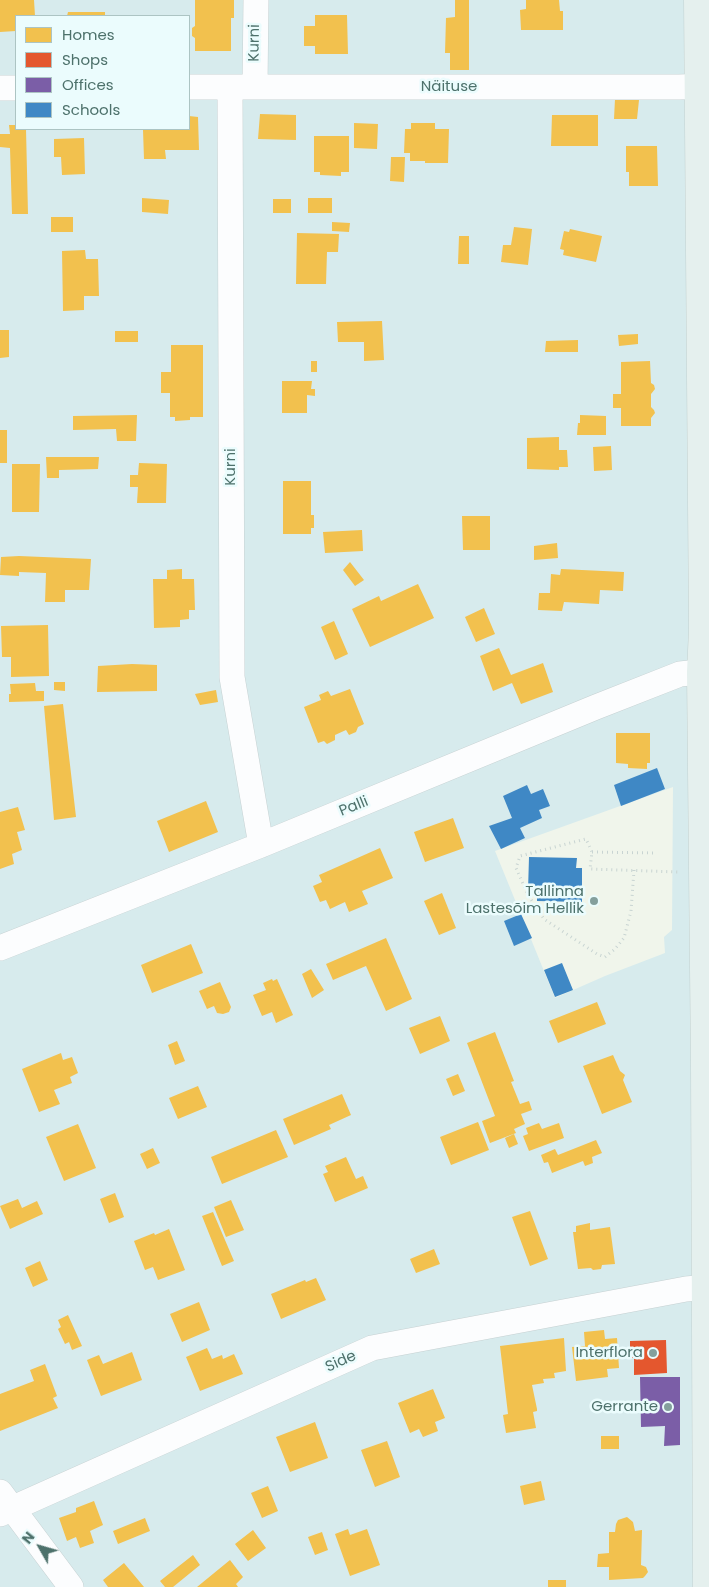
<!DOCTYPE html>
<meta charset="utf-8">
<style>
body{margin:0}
#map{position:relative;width:709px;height:1587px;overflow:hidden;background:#eaf4f6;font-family:Poppins,sans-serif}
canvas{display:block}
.legend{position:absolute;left:15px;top:15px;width:175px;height:115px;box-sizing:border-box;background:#ebfcfd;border:1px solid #acc4c3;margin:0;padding:6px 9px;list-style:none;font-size:15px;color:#4d716b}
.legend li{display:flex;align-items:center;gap:10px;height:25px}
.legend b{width:25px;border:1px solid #acc4c3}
.north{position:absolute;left:15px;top:1522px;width:50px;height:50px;-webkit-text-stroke:4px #ebfcfd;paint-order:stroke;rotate:308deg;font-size:14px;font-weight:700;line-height:20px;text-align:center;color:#4d716b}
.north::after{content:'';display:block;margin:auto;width:18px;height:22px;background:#4d716b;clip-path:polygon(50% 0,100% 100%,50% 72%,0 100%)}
</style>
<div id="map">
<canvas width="709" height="1587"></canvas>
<ul class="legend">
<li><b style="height:14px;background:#f2c14e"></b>Homes</li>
<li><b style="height:14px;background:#e4572e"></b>Shops</li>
<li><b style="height:14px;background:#7b5ea7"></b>Offices</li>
<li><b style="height:14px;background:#3f88c5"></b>Schools</li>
</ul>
<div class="north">N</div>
</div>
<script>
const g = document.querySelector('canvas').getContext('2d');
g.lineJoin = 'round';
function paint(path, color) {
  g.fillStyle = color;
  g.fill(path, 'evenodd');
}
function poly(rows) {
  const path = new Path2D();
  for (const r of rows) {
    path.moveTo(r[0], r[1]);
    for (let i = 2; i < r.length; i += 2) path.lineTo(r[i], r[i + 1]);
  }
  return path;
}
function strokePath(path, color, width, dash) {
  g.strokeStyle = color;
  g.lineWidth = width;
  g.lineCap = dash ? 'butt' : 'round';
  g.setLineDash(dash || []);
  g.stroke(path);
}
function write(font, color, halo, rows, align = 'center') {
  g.font = font + ' Poppins,sans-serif';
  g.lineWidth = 5;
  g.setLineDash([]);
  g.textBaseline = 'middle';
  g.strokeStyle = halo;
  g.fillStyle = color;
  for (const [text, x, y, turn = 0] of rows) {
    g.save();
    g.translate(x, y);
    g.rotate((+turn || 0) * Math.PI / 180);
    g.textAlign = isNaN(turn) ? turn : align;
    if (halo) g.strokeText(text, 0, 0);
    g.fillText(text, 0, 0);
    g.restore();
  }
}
paint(poly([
 [0,0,709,0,709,1587,0,1587],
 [16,16,189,16,189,129,16,129]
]), '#d7ebed');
paint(poly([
 [673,787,672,930,664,937,665,953,605,976,555,998,495,851]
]), '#f0f5eb');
paint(poly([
 [0,0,34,0,35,16,16,16,16,31,0,32],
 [195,0,234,0,234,18,231,18,231,51,195,51,195,38,192,36,192,28,195,26],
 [455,0,469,0,469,70,450,70,450,53,445,53,446,18,455,17],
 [526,0,559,0,560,11,563,11,563,30,521,30,520,10,526,9],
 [68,12,105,12,105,16,67,16],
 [315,15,347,15,348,54,315,54,315,46,304,46,304,26,315,26],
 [615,99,639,100,637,119,614,119],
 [260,114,296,115,296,140,258,139],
 [552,115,598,115,598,146,551,146],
 [189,116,198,117,199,150,165,150,166,159,144,159,143,130,155,129,189,129],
 [354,123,378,124,377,149,354,148],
 [411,123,435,123,435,129,449,129,448,163,425,163,425,161,410,161,410,153,404,153,405,129,411,129],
 [9,125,16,125,16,129,26,129,28,214,12,214,10,148,0,147,0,134,10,134],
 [314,136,349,136,349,172,341,172,341,176,320,175,320,172,314,172],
 [84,138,85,174,62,175,61,157,54,157,54,139],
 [626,146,657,146,658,186,629,186,629,172,626,172],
 [391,157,405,157,404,182,390,181],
 [142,198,169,200,168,214,142,212],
 [308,198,332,198,332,213,308,213],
 [273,199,291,199,291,213,273,213],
 [51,217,73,217,73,232,51,232],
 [332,222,350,223,349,232,332,231],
 [514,227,532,229,528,265,501,262,503,245,511,245],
 [570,229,602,236,596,262,563,255,564,250,560,249,564,231,569,232],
 [297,233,339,234,338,252,327,252,326,284,296,284],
 [459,236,469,236,469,264,458,264],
 [85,250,86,259,98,259,99,296,84,296,84,310,63,311,62,251],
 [382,321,384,360,364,361,364,342,338,342,337,322],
 [0,330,9,330,9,357,0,358],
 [115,331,138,331,138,342,115,342],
 [638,334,638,344,619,346,618,335],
 [578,340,578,352,545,352,546,341],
 [171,345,203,345,203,417,190,417,190,420,175,421,175,417,170,417,170,393,161,393,161,372,171,372],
 [311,361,317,361,317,372,311,372],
 [650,361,651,383,654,385,655,389,651,394,651,407,654,410,655,413,651,418,651,426,621,426,621,408,613,408,613,394,621,394,621,362],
 [282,381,312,381,311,389,315,389,315,396,307,395,307,413,282,413],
 [137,415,136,441,117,441,116,429,73,430,73,416],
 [580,415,606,416,606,435,577,435,578,423,580,423],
 [0,430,7,430,7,463,0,463],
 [559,437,559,450,567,450,568,467,559,467,559,470,527,469,527,438],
 [611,446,612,470,594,471,593,447],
 [46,457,99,457,98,469,59,470,59,478,47,478],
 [139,463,167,464,166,503,137,503,138,487,130,487,130,475,138,475],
 [12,464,40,464,39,512,12,512],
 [283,481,311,481,311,515,314,515,314,528,311,528,311,534,283,534],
 [462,516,490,516,490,550,463,550],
 [362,530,363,551,325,553,323,532],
 [557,543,558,558,534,560,534,546],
 [19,556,91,559,89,590,65,590,65,602,45,602,46,573,19,572,19,576,0,575,1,557],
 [350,562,364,580,355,586,343,570],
 [182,569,182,579,194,579,195,610,189,610,189,619,180,620,180,627,154,628,153,579,167,579,167,570],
 [561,569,624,572,623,591,600,590,599,604,564,602,562,611,538,610,539,593,550,593,551,574,560,575],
 [418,584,434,618,370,647,352,609,379,596,381,601],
 [484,608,495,634,476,642,465,617],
 [334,621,348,654,335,660,321,627],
 [48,625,49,676,11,677,11,657,2,657,1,626],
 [499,648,511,675,543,663,553,692,521,704,512,683,493,691,480,656],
 [132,664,157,665,157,691,97,692,98,666],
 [54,682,65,682,65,691,54,690],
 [35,683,36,691,44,691,44,701,9,702,9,694,11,694,10,684],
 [350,689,364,724,358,727,356,732,349,735,346,730,335,735,335,740,327,744,324,741,318,743,304,707,321,700,319,695,328,691,331,696],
 [216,690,218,702,200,705,195,694],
 [63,704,76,817,54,820,44,706],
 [616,733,650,733,650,763,647,763,647,769,628,768,628,764,616,763],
 [206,801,218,832,169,852,157,821],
 [18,807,25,830,17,832,22,850,12,854,14,864,0,869,0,812],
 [453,818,464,848,425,862,414,832],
 [380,848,393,878,362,891,368,904,349,912,345,902,330,909,326,900,320,902,313,886,322,882,319,875],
 [442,893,456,928,439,935,424,901],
 [386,938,412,999,386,1011,366,966,333,980,326,964],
 [191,944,203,973,152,993,141,965],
 [311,969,324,990,312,998,302,974],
 [272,979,273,981,277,979,293,1015,276,1023,272,1012,262,1016,253,995,266,990,263,983],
 [220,982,231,1007,229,1012,223,1014,217,1013,214,1006,207,1009,199,991],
 [597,1002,606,1024,558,1043,549,1021],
 [440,1016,450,1041,420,1054,409,1028],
 [495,1032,514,1081,511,1082,520,1104,529,1101,532,1110,521,1114,525,1124,514,1129,516,1133,490,1143,482,1121,495,1116,467,1043],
 [177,1041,185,1061,175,1065,168,1045],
 [61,1053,63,1060,72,1057,78,1073,70,1077,72,1083,54,1090,60,1104,39,1112,22,1069],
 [613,1055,620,1071,625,1075,623,1080,632,1102,602,1114,583,1066],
 [458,1074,465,1091,453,1096,446,1079],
 [198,1086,207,1107,178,1119,169,1098],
 [342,1094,351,1115,329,1125,331,1129,294,1145,283,1119],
 [478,1122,489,1150,451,1165,440,1137],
 [539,1123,542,1129,559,1123,564,1138,529,1151,523,1136,528,1134,526,1128],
 [78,1124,96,1168,64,1181,46,1137],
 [276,1130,288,1157,222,1184,211,1157],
 [514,1134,518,1144,509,1148,505,1138],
 [596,1140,602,1153,592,1157,593,1163,585,1166,583,1161,552,1173,548,1162,544,1163,541,1155,555,1149,558,1155],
 [153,1148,160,1163,147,1169,140,1154],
 [346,1157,356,1179,363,1176,368,1188,335,1202,323,1174,328,1172,325,1166],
 [115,1193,124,1217,109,1223,100,1199],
 [18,1199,22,1208,37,1201,43,1214,10,1229,0,1206],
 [231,1200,244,1230,226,1237,214,1207],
 [530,1211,548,1259,530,1266,512,1217],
 [213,1212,234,1261,222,1266,202,1216],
 [590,1223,590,1230,610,1227,615,1264,602,1265,601,1269,593,1270,591,1268,578,1269,573,1232,576,1232,576,1226],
 [169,1229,185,1270,158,1280,153,1267,145,1270,134,1241,154,1233,155,1235],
 [434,1249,440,1264,416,1273,410,1259],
 [40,1261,48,1280,33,1287,25,1268],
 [316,1278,326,1300,281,1319,271,1294,305,1280,306,1282],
 [199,1302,210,1330,182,1342,170,1314],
 [68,1315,82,1346,72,1350,69,1342,65,1344,58,1329,61,1327,58,1320],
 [604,1330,605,1339,617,1338,619,1368,607,1369,608,1377,576,1381,572,1347,585,1346,584,1332],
 [564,1338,566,1371,554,1373,555,1378,543,1379,544,1383,532,1385,537,1409,537,1411,533,1412,536,1428,506,1433,503,1415,508,1414,500,1346],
 [207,1348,212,1359,222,1355,223,1359,234,1354,243,1374,200,1391,186,1357],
 [132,1352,142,1380,101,1396,87,1360,99,1355,103,1364],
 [45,1364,57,1396,53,1398,58,1408,0,1431,0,1394,34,1381,30,1370],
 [433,1389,445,1418,435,1422,438,1431,423,1437,419,1429,410,1433,398,1403],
 [315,1422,328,1458,290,1472,276,1437],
 [601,1436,619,1436,619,1449,601,1449],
 [387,1441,400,1477,375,1487,361,1450],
 [541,1481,545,1500,524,1505,520,1486],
 [268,1486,278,1511,262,1518,251,1493],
 [94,1501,103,1525,90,1531,94,1543,80,1548,76,1537,67,1541,59,1518,76,1512,76,1508],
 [627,1517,633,1522,635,1531,642,1530,641,1565,646,1567,648,1572,645,1576,643,1578,609,1580,609,1567,597,1567,598,1554,609,1553,609,1532,615,1532,616,1524,618,1520],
 [145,1518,150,1531,118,1544,113,1531],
 [348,1529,350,1535,367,1529,380,1565,350,1576,335,1534],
 [253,1530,266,1548,248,1561,235,1544],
 [322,1532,328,1550,315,1555,308,1537],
 [193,1555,200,1565,173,1587,165,1587,160,1581],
 [230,1560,243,1577,236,1584,238,1587,197,1587],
 [124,1563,144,1587,108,1587,103,1580],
 [548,1580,566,1580,566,1587,548,1587]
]), '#f2c14e');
paint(poly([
 [666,1340,667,1373,634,1375,634,1358,630,1358,630,1341]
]), '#e4572e');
paint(poly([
 [640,1377,680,1377,680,1445,664,1446,665,1426,641,1427]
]), '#7b5ea7');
paint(poly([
 [657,768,665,789,621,806,614,785],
 [527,785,531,794,543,789,550,806,539,810,542,818,520,828,525,838,501,849,489,826,512,818,503,796],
 [529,857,577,858,576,868,582,868,582,902,537,901,537,891,528,891],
 [521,914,532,938,514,946,504,921],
 [562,963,573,990,555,997,544,970]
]), '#3f88c5');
const minor = poly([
 [255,86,256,0],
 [189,87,679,87,709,86],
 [230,87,232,677,261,845],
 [0,88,16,88],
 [0,948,261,845,596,707,680,674,709,671],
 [0,1492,71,1587],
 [0,1514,372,1348,686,1289,709,1287]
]);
const highway = poly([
 [698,0,703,630,701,672,705,1067,707,1587]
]);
strokePath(minor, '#c6d1d2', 26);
strokePath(highway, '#c3d1d0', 29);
strokePath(poly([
 [592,852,656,853],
 [634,870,631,911,624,938,615,949,605,957,597,954,544,919,528,895,516,868,520,856,586,839,592,852,590,869,678,872]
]), '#c8d4d2', 3, [1, 4]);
strokePath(minor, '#fcfdfe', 25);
strokePath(highway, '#e5f0ee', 28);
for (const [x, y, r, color] of [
 [594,901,5,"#849f9c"],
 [653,1353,5,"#849f9c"],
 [668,1407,5,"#849f9c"]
]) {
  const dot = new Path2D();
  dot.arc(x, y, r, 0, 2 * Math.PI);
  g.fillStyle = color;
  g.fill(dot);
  strokePath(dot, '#ebfcfd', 2);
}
write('15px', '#4d716b', '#ebfcfd', [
 ["Kurni",255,43,-89],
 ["Näituse",449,87],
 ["Kurni",231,467,-90],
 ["Palli",354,807,-22],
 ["Side",341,1362,-24]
]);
write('15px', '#4d716b', '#ebfcfd', [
 ["Tallinna",584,892],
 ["Lastesõim Hellik",584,909],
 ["Interflora",643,1353],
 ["Gerrante",658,1407]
], 'right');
</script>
